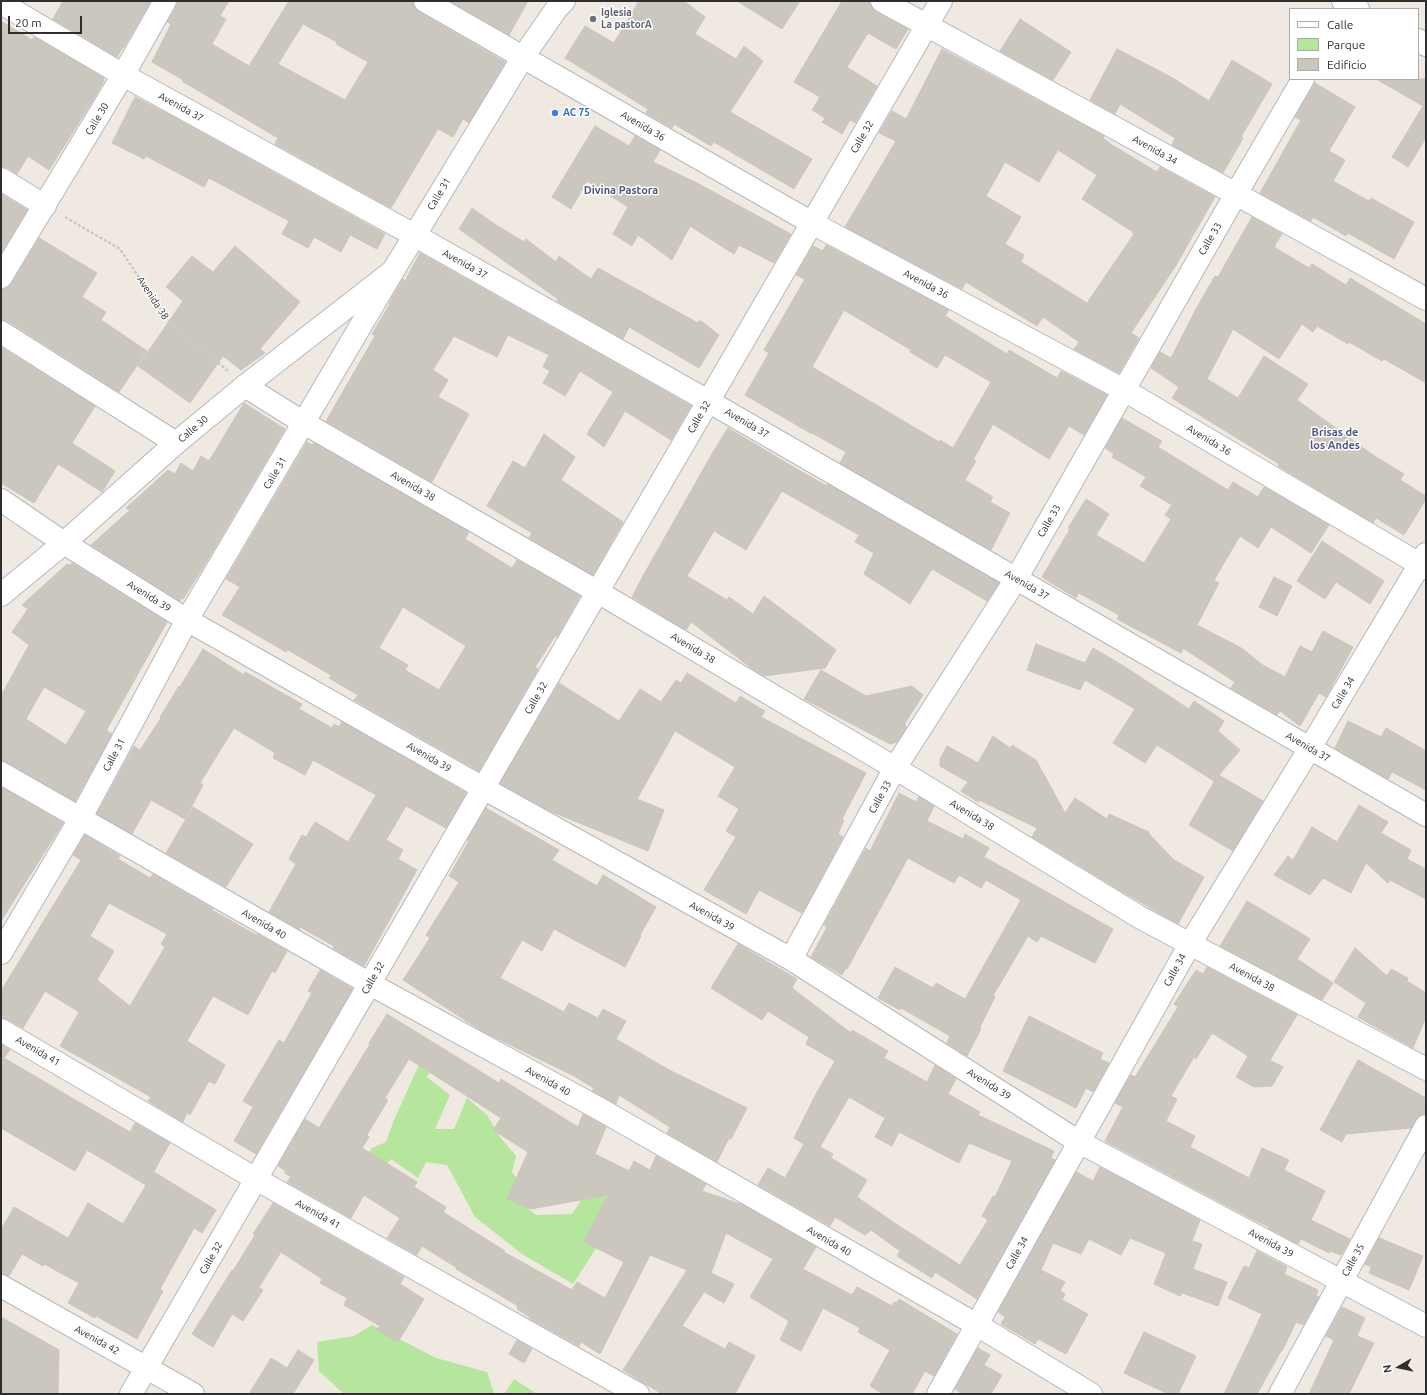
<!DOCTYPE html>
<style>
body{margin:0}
#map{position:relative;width:1427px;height:1395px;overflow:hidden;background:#efe9e1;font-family:Ubuntu,sans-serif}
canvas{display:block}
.frame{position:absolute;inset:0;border:2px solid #2e2e2e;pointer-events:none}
.legend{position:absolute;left:1289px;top:8px;width:130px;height:72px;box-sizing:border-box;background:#fff;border:1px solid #ababab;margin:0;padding:5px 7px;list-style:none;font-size:12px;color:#2e2e2e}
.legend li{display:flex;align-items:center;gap:8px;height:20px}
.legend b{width:20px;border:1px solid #ababab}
.north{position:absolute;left:1379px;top:1347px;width:40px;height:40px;-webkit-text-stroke:3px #fff;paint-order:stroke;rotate:261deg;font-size:11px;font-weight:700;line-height:16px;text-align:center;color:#2e2e2e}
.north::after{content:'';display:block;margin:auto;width:14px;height:18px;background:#2e2e2e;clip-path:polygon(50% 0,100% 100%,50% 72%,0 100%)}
.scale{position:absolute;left:8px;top:16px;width:74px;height:18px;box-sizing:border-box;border:2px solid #2e2e2e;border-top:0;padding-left:5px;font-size:12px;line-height:14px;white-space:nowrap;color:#2e2e2e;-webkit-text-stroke:3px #fff;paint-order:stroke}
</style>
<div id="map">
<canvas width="1427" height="1395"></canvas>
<div class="frame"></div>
<ul class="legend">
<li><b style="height:5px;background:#fff"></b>Calle</li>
<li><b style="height:11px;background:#b6e59e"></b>Parque</li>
<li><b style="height:11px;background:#cbc7bf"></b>Edificio</li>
</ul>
<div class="north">N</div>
<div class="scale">20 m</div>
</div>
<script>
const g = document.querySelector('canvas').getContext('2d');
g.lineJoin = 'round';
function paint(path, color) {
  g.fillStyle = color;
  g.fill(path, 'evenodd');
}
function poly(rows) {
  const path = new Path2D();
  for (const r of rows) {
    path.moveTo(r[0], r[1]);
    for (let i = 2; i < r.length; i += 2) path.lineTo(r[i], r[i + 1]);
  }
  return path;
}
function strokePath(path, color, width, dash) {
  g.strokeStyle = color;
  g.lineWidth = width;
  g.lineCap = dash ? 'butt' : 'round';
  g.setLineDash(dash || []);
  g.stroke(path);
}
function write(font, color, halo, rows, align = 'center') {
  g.font = font + ' Ubuntu,sans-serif';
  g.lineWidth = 3;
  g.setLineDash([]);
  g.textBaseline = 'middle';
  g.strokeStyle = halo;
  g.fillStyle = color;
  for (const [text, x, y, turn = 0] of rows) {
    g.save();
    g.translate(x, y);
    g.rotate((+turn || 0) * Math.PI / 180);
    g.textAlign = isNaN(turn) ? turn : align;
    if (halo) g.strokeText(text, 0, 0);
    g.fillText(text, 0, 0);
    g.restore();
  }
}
paint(poly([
 [422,1058,433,1066,427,1077,450,1095,435,1129,454,1129,467,1098,487,1115,500,1137,516,1156,512,1172,519,1181,515,1198,536,1215,572,1214,586,1193,605,1188,607,1217,595,1250,573,1284,522,1254,475,1217,447,1165,426,1162,418,1178,391,1159,376,1177,358,1167,372,1148,386,1142,394,1120],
 [372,1325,436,1358,487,1372,494,1393,498,1394,344,1394,319,1371,317,1342,354,1336],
 [514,1379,537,1394,504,1394]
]), '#b6e59e');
const building = poly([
 [63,1,151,1,124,47,123,47,117,57,53,19,63,1],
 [177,1,229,1,220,16,226,19,212,44,249,66,289,1,413,1,414,7,419,12,505,62,469,123,463,119,453,137,438,129,391,208,275,144,278,138,182,81,183,80,152,62,171,24,167,22,176,7,177,1],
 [303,24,337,42,336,44,368,62,345,100,278,64,303,24],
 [450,1,528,1,509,35,450,1],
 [639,1,684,1,705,17,695,34,736,59,744,46,763,61,730,112,812,159,794,189,714,142,711,146,674,124,672,128,646,113,648,109,565,58,585,26,614,43,639,1],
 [737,1,800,1,782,29,737,1],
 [842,1,870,1,871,7,876,12,908,29,896,49,868,33,847,67,877,86,855,123,850,120,842,134,822,122,825,118,812,110,820,97,794,82,842,1],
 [1020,19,1071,52,1053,80,1000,51,1020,19],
 [1,21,32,40,34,37,104,78,103,81,104,81,93,100,49,170,28,156,17,174,8,168,1,167,1,21],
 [942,49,1104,136,1103,138,1112,145,1157,172,1160,167,1215,197,1175,267,1131,333,1139,338,1119,373,1074,349,1079,342,1043,317,1037,326,966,282,962,289,845,227,896,141,879,133,892,111,906,119,942,49],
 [1058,150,1097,175,1082,199,1133,232,1132,233,1134,234,1087,303,1021,262,1024,255,1005,244,1021,217,986,196,1005,162,1039,182,1058,150],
 [1117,49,1171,77,1209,101,1232,60,1272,84,1241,137,1243,138,1223,173,1172,145,1175,138,1120,104,1115,114,1090,100,1117,49],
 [1376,79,1426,79,1426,138,1408,167,1392,157,1423,106,1376,79],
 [1315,83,1355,107,1329,151,1345,160,1333,181,1369,201,1371,198,1414,222,1394,259,1348,233,1346,236,1313,217,1311,221,1260,193,1301,120,1295,117,1315,83],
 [135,97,172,116,385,234,377,249,350,235,341,252,314,237,308,248,282,234,289,221,209,178,204,187,146,156,144,159,112,143,135,97],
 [595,126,629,146,635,136,660,150,653,162,697,183,791,234,774,263,739,245,734,254,690,226,672,260,638,235,632,246,613,234,628,207,587,181,571,209,552,197,595,126],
 [1,194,27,210,1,253,1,194],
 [472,208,493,223,524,242,526,239,556,262,559,256,591,279,598,268,698,323,700,320,719,335,699,368,629,327,623,339,557,301,558,299,459,229,472,208],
 [1252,217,1282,234,1274,247,1309,268,1312,264,1346,285,1350,278,1426,324,1426,383,1384,359,1382,361,1349,342,1348,344,1317,326,1313,332,1302,324,1279,359,1233,329,1207,379,1238,398,1264,356,1308,384,1297,400,1373,455,1404,474,1400,480,1426,496,1426,499,1404,535,1376,518,1373,523,1278,466,1279,464,1172,398,1179,387,1151,368,1160,352,1171,358,1196,309,1215,276,1218,277,1252,217],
 [39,238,97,273,82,297,106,312,101,320,147,351,119,392,8,321,1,320,1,289,7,288,12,283,39,238],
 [826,245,949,310,945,316,1007,354,1009,350,1057,378,1061,371,1107,395,1084,435,1069,426,1049,459,993,424,973,460,976,461,965,480,993,497,990,502,1010,513,991,550,840,463,846,452,812,433,812,434,745,395,769,353,764,350,805,279,796,275,813,246,823,251,826,245],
 [844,310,911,350,910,352,937,368,945,355,991,382,953,448,940,440,939,442,812,367,844,310],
 [235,246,300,302,260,349,265,353,241,370,223,356,190,403,138,366,183,301,166,287,192,256,213,272,235,246],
 [420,253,691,406,671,440,625,411,604,447,587,434,613,392,580,371,565,396,543,383,550,371,543,367,549,355,508,335,497,357,454,336,433,370,448,380,438,397,469,414,432,482,326,421,375,336,372,334,390,304,389,303,403,279,405,281,420,253],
 [1,347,95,406,72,443,115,471,102,492,58,464,34,503,1,483,1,347],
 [244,403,285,429,204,566,183,599,181,598,180,601,91,545,130,510,126,508,168,470,175,474,181,463,193,471,201,456,209,461,244,403],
 [1122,418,1162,441,1158,447,1228,490,1233,482,1258,497,1264,487,1329,525,1311,553,1271,527,1258,548,1240,536,1214,580,1219,583,1197,625,1243,649,1261,664,1285,677,1300,646,1312,652,1323,631,1353,647,1326,697,1319,693,1300,726,1280,711,1277,715,1231,688,1235,682,1183,648,1181,653,1117,619,1119,615,1079,593,1076,598,1042,577,1070,529,1068,528,1086,499,1109,514,1096,535,1144,563,1171,519,1165,515,1172,505,1140,486,1146,477,1112,457,1114,454,1105,448,1122,418],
 [728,428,795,468,827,486,828,484,999,583,987,601,932,569,910,604,864,574,874,553,855,542,859,535,782,491,746,550,714,531,687,576,727,600,729,597,753,614,764,596,836,650,825,668,764,676,754,670,691,622,686,630,632,597,643,576,713,452,728,428],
 [544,434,575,457,561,480,623,522,593,575,529,538,532,533,487,506,513,461,525,468,544,434],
 [307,442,312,445,314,443,469,532,465,539,512,568,517,560,580,596,557,637,555,636,535,667,538,669,479,771,354,700,358,695,329,678,331,675,288,650,286,652,222,615,240,587,226,579,307,442],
 [403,607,466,646,439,690,405,670,408,665,379,648,403,607],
 [1322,541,1384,581,1370,604,1336,582,1325,599,1297,581,1322,541],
 [72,563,167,622,107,729,107,731,112,734,75,801,7,762,1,761,1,696,29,645,12,632,28,609,22,605,67,564,70,565,72,563],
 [44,687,86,711,66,745,26,719,44,687],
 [1274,577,1292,586,1277,616,1259,607,1274,577],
 [1036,644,1085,663,1093,648,1122,665,1189,709,1194,701,1224,721,1218,731,1240,750,1219,775,1263,801,1233,851,1189,825,1215,780,1214,781,1157,745,1145,763,1113,743,1135,709,1085,680,1080,690,1027,670,1036,644],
 [203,649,244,675,245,672,302,704,299,709,332,728,334,724,339,727,342,722,466,793,446,828,406,806,386,840,403,850,398,859,417,870,364,966,333,948,334,946,300,927,299,929,269,912,296,864,289,859,302,835,306,837,315,822,348,842,376,795,313,760,305,775,273,758,275,753,234,728,200,783,203,785,185,819,151,800,132,834,97,814,134,746,140,750,161,718,160,717,179,686,180,687,203,649],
 [821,670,866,696,912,686,923,695,905,723,906,728,897,742,890,744,804,699,821,670],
 [687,673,736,703,740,696,765,711,761,717,866,773,842,819,844,820,838,834,843,837,802,913,759,890,746,914,704,890,736,837,726,831,739,809,718,796,735,767,675,731,637,799,664,810,648,851,550,811,500,783,559,683,619,721,640,689,661,702,676,680,681,683,687,673],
 [1348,721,1381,737,1386,728,1426,751,1426,790,1392,772,1388,779,1335,748,1348,721],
 [993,736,1010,748,1012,745,1036,760,1065,813,1075,798,1107,819,1109,814,1149,832,1149,834,1174,860,1204,877,1178,924,1148,907,1149,907,1123,892,1032,837,1037,828,979,800,978,802,961,791,968,782,940,766,940,759,947,746,978,763,993,736],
 [1,787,63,823,1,921,1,787],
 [899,793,916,802,919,797,934,806,927,821,963,839,965,834,989,848,984,857,1113,929,1095,963,1041,936,1037,942,1028,936,993,996,995,997,979,1029,981,1029,967,1056,947,1043,950,1036,901,1008,900,1010,878,998,895,967,933,988,936,983,965,999,1021,900,986,880,981,888,959,875,954,883,908,858,847,969,846,968,842,975,811,957,827,927,824,925,866,848,870,851,899,793],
 [1359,805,1388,822,1381,833,1411,850,1407,859,1426,869,1426,899,1390,880,1388,883,1366,863,1351,893,1323,878,1310,895,1274,875,1288,856,1293,860,1312,827,1337,842,1359,805],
 [193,807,253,844,226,887,166,853,193,807],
 [486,808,559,850,552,860,597,886,603,875,656,907,640,935,641,936,625,967,554,929,542,951,522,940,500,978,564,1012,569,1003,598,1018,603,1009,626,1021,616,1039,669,1070,747,1108,731,1139,729,1138,717,1162,667,1133,670,1127,619,1095,616,1104,592,1091,594,1088,574,1076,482,1031,403,980,430,938,426,935,459,882,449,876,469,841,467,840,486,808],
 [85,835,120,856,118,859,150,878,153,874,213,909,212,910,256,935,257,934,287,951,275,973,272,971,248,1015,213,996,187,1041,225,1065,215,1084,209,1081,190,1115,187,1113,183,1122,148,1101,151,1097,60,1046,79,1012,45,991,23,1028,7,1019,1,1018,1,991,81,860,73,855,85,835],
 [109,903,167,934,161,944,165,947,130,1006,97,980,114,951,90,936,109,903],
 [1247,901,1294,929,1310,939,1297,959,1333,983,1322,1000,1220,946,1247,901],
 [738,944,797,979,792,988,851,1033,852,1030,888,1051,884,1058,927,1082,935,1065,956,1079,948,1094,980,1112,978,1115,1054,1151,1051,1158,1055,1160,977,1299,935,1272,932,1278,897,1256,900,1251,871,1230,865,1235,835,1217,830,1226,758,1185,768,1168,785,1178,804,1144,794,1138,816,1094,835,1061,806,1044,809,1037,768,1011,762,1020,711,988,738,944],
 [849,1097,885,1118,875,1137,892,1146,899,1132,959,1163,969,1143,1012,1161,995,1197,993,1196,982,1216,988,1220,960,1265,896,1224,857,1197,867,1180,831,1158,833,1154,820,1147,849,1097],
 [1355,948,1387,976,1391,969,1408,978,1407,981,1426,993,1426,1017,1413,1048,1358,1017,1366,1003,1334,982,1355,948],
 [1207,967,1297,1015,1270,1060,1283,1067,1272,1086,1254,1087,1236,1077,1248,1056,1212,1033,1196,1059,1194,1057,1171,1096,1177,1099,1166,1121,1195,1136,1190,1147,1249,1178,1262,1148,1289,1160,1284,1170,1325,1191,1311,1220,1350,1239,1341,1255,1330,1251,1329,1253,1301,1239,1298,1244,1268,1228,1269,1227,1252,1219,1105,1141,1123,1107,1115,1103,1131,1075,1135,1077,1178,1007,1174,1004,1196,970,1203,974,1207,967],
 [320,970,351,988,352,990,256,1154,234,1141,253,1107,243,1101,279,1040,284,1043,312,993,308,991,320,970],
 [387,1014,499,1083,501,1079,578,1127,583,1114,606,1127,595,1154,629,1171,634,1161,650,1170,656,1156,706,1184,702,1191,743,1205,816,1247,803,1269,852,1295,857,1287,892,1306,894,1302,897,1303,899,1299,957,1334,934,1376,925,1371,912,1394,883,1394,870,1386,890,1350,858,1332,860,1328,823,1308,801,1351,780,1340,789,1321,750,1297,773,1259,726,1233,711,1273,734,1284,724,1303,704,1292,682,1326,725,1349,729,1342,755,1356,735,1394,662,1394,623,1370,687,1270,650,1255,600,1354,581,1342,579,1346,529,1318,530,1317,517,1309,518,1306,456,1269,457,1268,422,1246,417,1255,387,1238,400,1218,364,1195,351,1218,287,1182,291,1177,285,1173,286,1171,278,1166,305,1119,319,1128,370,1044,369,1043,387,1014],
 [409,1059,501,1118,493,1130,528,1152,507,1199,531,1209,608,1195,584,1242,624,1262,605,1298,577,1282,572,1290,504,1252,505,1251,443,1212,446,1207,414,1187,417,1182,362,1148,369,1137,367,1135,388,1100,385,1098,409,1059],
 [1029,1016,1103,1053,1100,1059,1109,1063,1093,1092,1086,1088,1076,1108,1003,1071,1029,1016],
 [1,1044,10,1050,4,1058,130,1132,135,1123,170,1143,146,1185,87,1150,75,1171,1,1128,1,1044],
 [1358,1060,1426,1098,1426,1114,1419,1116,1411,1128,1346,1134,1342,1142,1320,1130,1358,1060],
 [1100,1167,1200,1220,1192,1241,1202,1244,1193,1269,1227,1282,1218,1306,1182,1293,1180,1296,1154,1284,1166,1253,1130,1238,1121,1255,1089,1239,1081,1254,1053,1243,1041,1270,1065,1282,1060,1291,1065,1294,1062,1300,1088,1314,1066,1354,1038,1339,1035,1344,1001,1324,1005,1317,998,1312,1076,1172,1093,1181,1100,1167],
 [154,1172,216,1210,202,1233,194,1228,160,1289,163,1291,137,1339,96,1316,95,1318,68,1303,79,1283,44,1264,43,1266,22,1254,9,1276,1,1274,1,1230,14,1207,68,1238,88,1203,123,1224,154,1172],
 [273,1203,404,1277,400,1284,424,1299,398,1342,377,1330,380,1326,344,1305,347,1298,320,1283,322,1279,281,1252,259,1287,263,1290,243,1321,232,1314,213,1347,192,1334,232,1270,233,1271,255,1235,253,1234,273,1203],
 [1379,1238,1423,1256,1409,1290,1369,1273,1371,1267,1365,1264,1379,1238],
 [1257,1251,1287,1267,1284,1274,1318,1290,1316,1296,1319,1297,1303,1325,1296,1322,1282,1351,1281,1351,1257,1394,1224,1394,1262,1314,1228,1298,1244,1266,1249,1268,1257,1251],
 [1342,1307,1365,1318,1357,1336,1374,1343,1349,1394,1309,1394,1334,1340,1326,1336,1342,1307],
 [1,1317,59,1350,58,1394,1,1394,1,1317],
 [1144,1332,1196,1356,1178,1394,1168,1394,1124,1373,1144,1332],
 [517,1340,532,1349,524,1363,509,1354,517,1340],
 [978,1348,990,1355,984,1365,1002,1375,991,1394,963,1394,955,1389,978,1348],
 [298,1350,314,1360,293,1394,249,1394,271,1358,287,1368,298,1350]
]);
paint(building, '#cbc7bf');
strokePath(building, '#cbc5ba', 1);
const street = poly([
 [425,1,812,223,1124,390,1426,568],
 [882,1,1236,194,1426,299],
 [1343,1,1358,9],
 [1,3,123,75,414,235,708,401,1426,815],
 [1418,40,1426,45],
 [1,179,45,206],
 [1,277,123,75,165,1],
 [1,332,176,443],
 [245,386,304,423,598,592,895,768,1141,918,1426,1069],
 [1,500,64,543,187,620,483,788,791,959,1079,1142,1426,1326],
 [1,773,370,984,598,1108,977,1325,1091,1394],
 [1,953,80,819,187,620,393,271],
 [791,959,895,768,1016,579,1236,194,1303,79],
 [1,1030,256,1179,638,1394],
 [1,1286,193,1394],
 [131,1394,941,1],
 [938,1394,1190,944,1310,748,1426,554],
 [1280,1394,1426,1126]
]);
const secondary = poly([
 [1,595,64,543,176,443,245,386,393,271,523,57,557,8,564,1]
]);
strokePath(street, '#b4b7c1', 24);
strokePath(secondary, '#b4b7c1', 24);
strokePath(poly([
 [65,217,120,249,169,322,228,371]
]), '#c9c9c9', 2.5, [3, 2]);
strokePath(street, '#fff', 22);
strokePath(secondary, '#fff', 22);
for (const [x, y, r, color] of [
 [593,19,4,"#6b7280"],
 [555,113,4,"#3f7fe0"]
]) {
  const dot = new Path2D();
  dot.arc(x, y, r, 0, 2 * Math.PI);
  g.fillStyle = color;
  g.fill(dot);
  strokePath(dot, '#fff', 1.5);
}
write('bold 10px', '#5b616d', '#fff', [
 ["Iglesia",601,13],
 ["La pastorA",601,25]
], 'left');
write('10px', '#2e2e2e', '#fff', [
 ["Avenida 37",181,107,29],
 ["Calle 30",97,119,-59],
 ["Avenida 36",643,126,30],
 ["Calle 32",862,137,-60],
 ["Avenida 34",1155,150,29],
 ["Calle 31",439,194,-59],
 ["Calle 33",1210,239,-60],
 ["Avenida 37",465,264,29],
 ["Avenida 36",926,284,28],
 ["Avenida 38",153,298,57],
 ["Calle 32",699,417,-60],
 ["Avenida 37",747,423,30],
 ["Calle 30",193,429,-40],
 ["Avenida 36",1209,440,31],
 ["Calle 31",275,473,-59],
 ["Avenida 38",413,486,30],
 ["Calle 33",1049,521,-60],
 ["Avenida 37",1027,585,30],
 ["Avenida 39",149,596,32],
 ["Avenida 38",693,648,31],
 ["Calle 34",1343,693,-59],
 ["Calle 32",536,698,-60],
 ["Avenida 37",1308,747,30],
 ["Calle 31",114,755,-62],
 ["Avenida 39",429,757,30],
 ["Calle 33",880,797,-61],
 ["Avenida 38",972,815,31],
 ["Avenida 39",712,916,29],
 ["Avenida 40",264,924,30],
 ["Calle 34",1175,970,-61],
 ["Avenida 38",1252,977,28],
 ["Calle 32",373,978,-60],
 ["Avenida 41",38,1051,30],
 ["Avenida 40",548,1081,29],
 ["Avenida 39",989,1084,32],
 ["Avenida 41",318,1214,29],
 ["Avenida 40",829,1241,30],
 ["Avenida 39",1271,1243,28],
 ["Calle 34",1017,1253,-61],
 ["Calle 32",211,1258,-60],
 ["Calle 35",1353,1260,-61],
 ["Avenida 42",97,1340,29]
]);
write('bold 10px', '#366cbe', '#fff', [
 ["AC 75",563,113]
], 'left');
write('bold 11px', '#4d5680', '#fff', [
 ["Divina Pastora",621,190],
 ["Brisas de",1335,432],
 ["los Andes",1335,445]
]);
</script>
